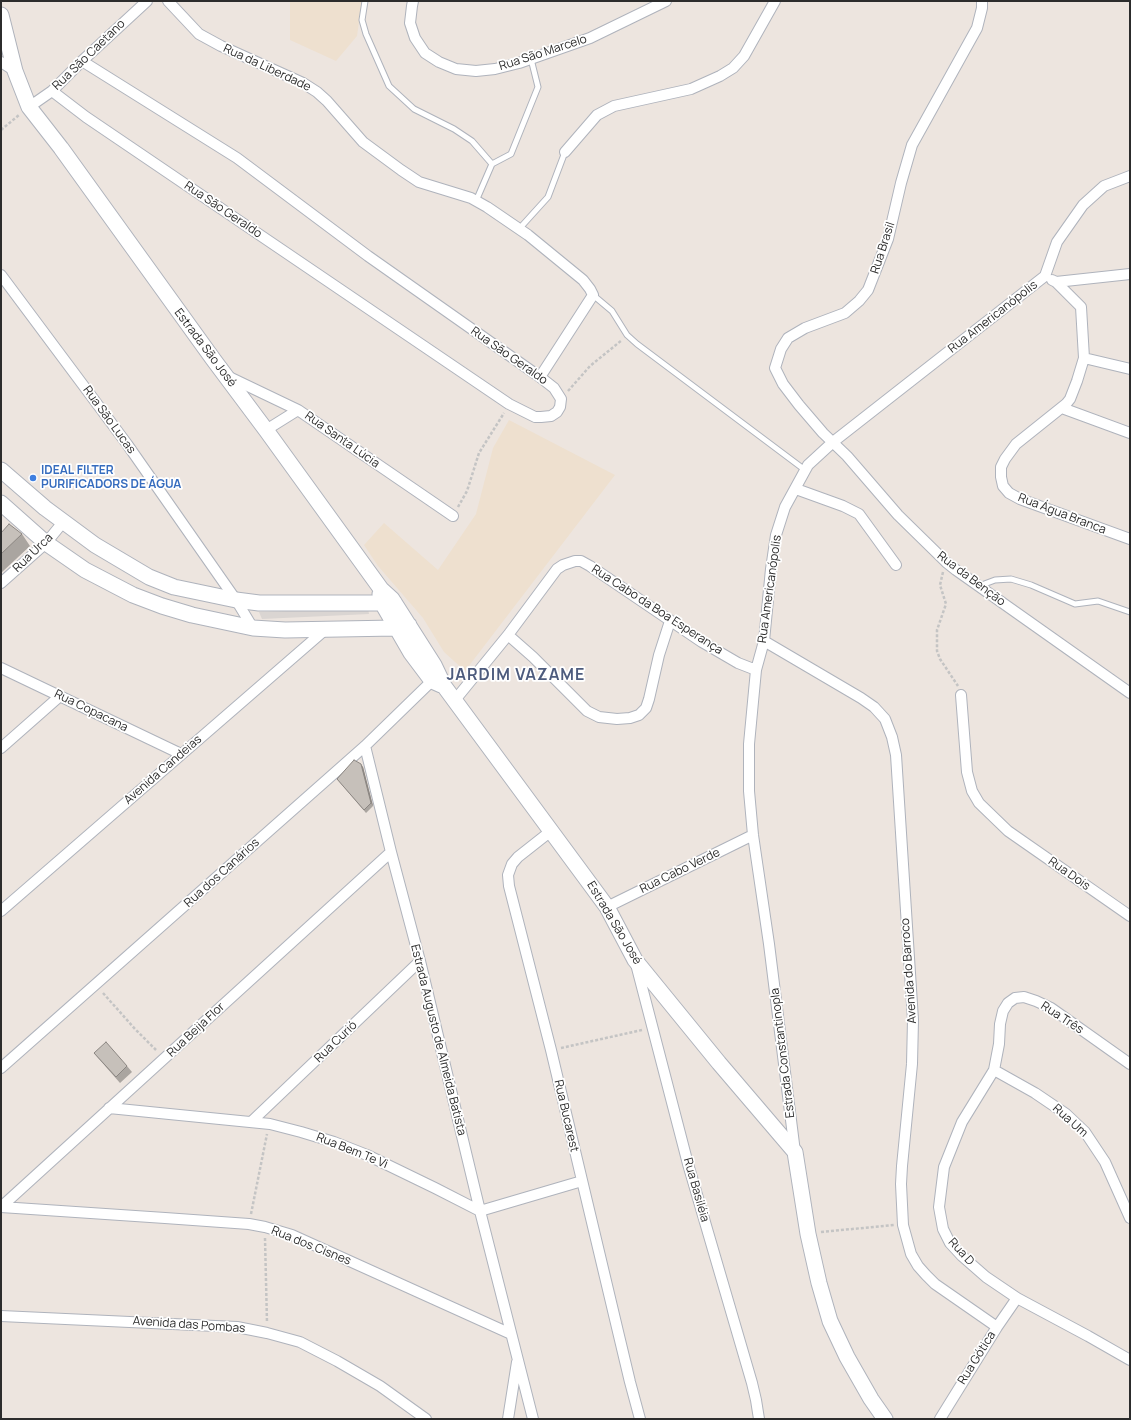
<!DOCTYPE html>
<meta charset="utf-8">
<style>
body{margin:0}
#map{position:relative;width:1131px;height:1420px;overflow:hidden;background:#ede5df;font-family:Manrope,sans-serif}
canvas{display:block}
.frame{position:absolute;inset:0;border:2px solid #2c2c2c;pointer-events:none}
</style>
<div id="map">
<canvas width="1131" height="1420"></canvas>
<div class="frame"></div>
</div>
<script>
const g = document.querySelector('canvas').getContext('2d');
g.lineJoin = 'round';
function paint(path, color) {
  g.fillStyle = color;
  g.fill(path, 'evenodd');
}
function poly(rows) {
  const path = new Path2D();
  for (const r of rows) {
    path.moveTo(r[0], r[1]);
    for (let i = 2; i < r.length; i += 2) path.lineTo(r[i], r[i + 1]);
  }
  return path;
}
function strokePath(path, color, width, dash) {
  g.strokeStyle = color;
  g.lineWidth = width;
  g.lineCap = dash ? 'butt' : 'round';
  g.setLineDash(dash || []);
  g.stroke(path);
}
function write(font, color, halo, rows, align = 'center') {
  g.font = font + ' Manrope,sans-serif';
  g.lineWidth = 3.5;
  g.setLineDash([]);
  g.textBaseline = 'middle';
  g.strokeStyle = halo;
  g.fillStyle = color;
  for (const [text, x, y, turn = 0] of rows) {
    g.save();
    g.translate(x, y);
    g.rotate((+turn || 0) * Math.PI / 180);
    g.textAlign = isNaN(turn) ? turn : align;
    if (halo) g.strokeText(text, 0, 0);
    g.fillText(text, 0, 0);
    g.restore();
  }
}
paint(poly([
 [290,1,362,1,357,36,336,61,290,40],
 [509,420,615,475,465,671,444,652,423,618,378,566,364,545,384,523,438,570,476,514,493,448]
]), '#eee0cf');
paint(poly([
 [368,608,369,614,262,619,259,612]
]), '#dad5d2');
const lane = poly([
 [365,1,362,20,366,34,389,86,414,109,454,129,472,141,492,164],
 [476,201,492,164,511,154,538,87,531,59],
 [519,229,548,197,565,152],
 [593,295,612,311,627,335,637,344,805,470],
 [979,586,995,580,1011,579,1031,585,1075,604,1098,601,1130,612]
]);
const street = poly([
 [168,1,199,34,221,46,303,83,317,92,327,101,363,142,401,170,419,182,471,198,487,207,528,235,583,280,590,289,593,295,540,377],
 [413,1,412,6,410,23,415,38,425,53,439,62,456,69,476,71,495,69,519,63,590,38,666,1],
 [982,1,982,8,977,28,912,145,901,183,888,239,868,290,859,301,845,313,805,328,788,338,781,349,775,368,783,384,799,405,823,433,847,456,898,515,946,562,956,570,1130,693],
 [1,62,15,71],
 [52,91,86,117,509,404,535,417,541,417,551,416,557,412,560,407,561,399,554,388,540,377,368,256,237,158,82,61],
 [29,107,52,91,82,61,147,1],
 [565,152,597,115,614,106,691,89,720,76,733,68,744,56,775,1],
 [1,275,127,444,236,600,253,628],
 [1052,280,1056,282,1130,274],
 [1056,282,1081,307,1084,358,1077,381,1070,399,1066,404,1016,444,1005,459,1001,467,1001,477,1003,486,1009,493,1020,499,1130,539],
 [1084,358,1130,369],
 [227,376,298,410,453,516],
 [1062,408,1130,433],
 [266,430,298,410],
 [796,489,843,506,859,514,896,565],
 [1,583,46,543,64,521],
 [508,635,533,657,587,711,599,717,617,719,630,718,639,715,646,708,649,699,659,655,670,621],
 [764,641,861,698,874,707,885,719,892,737,896,755,913,1020,912,1064,902,1166,901,1184,903,1225,911,1254,918,1266,926,1275,935,1284,997,1327],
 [1,668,181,754],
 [961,695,967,772,972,791,979,803,1008,831,1130,916],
 [455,700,508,635,557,569,563,565,575,561,581,561,590,566,702,642,738,663,756,670],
 [365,746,391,852,420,961,480,1211,533,1419],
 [1,748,60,696],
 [551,831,518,857,512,864,508,875,509,886,551,1050,630,1382,640,1419],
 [607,907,753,835],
 [1,911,326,629],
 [636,964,688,1164,752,1383,756,1400,759,1419],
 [1130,1064,1051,1008,1036,1001,1024,997,1015,998,1008,1003,1003,1011,1000,1024,999,1044,994,1070,962,1122,944,1167,939,1207,943,1229,950,1243,962,1256,986,1277,1017,1298,1088,1336,1130,1360],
 [1,1068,365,746,436,677],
 [994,1070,1035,1093,1066,1114,1085,1132,1105,1162,1130,1218],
 [109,1108,270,1124,301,1132,334,1142,367,1155,435,1188,480,1211,582,1181],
 [251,1122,420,961],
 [795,1152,769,944,753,835,749,791,749,744,756,670,764,641,771,569,776,535,785,507,808,465,833,442,1045,276,1057,242,1083,205,1104,186,1130,176],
 [1,1207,165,1218,249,1224,265,1227,292,1235,511,1334],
 [1,1207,391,852],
 [1,1316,237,1327,267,1333,300,1342,337,1361,380,1386,426,1419],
 [508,1419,517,1362],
 [940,1419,997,1327,1017,1298]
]);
const secondary = poly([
 [1,15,15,71,29,107,61,148,213,359,266,430,381,589,392,599,434,665,444,686,607,907,635,960,719,1063,795,1152,808,1234,819,1283,830,1321,847,1357,871,1399,885,1419],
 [1,470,45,508,95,545,149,577,174,587,236,600,259,603,382,603,394,602],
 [1,503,46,543,85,570,133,595,162,606,192,615,253,628,285,630,395,628,409,625],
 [380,594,382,603,411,653,432,681,441,685]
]);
strokePath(lane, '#afb3bc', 7);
strokePath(street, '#afb3bc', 12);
strokePath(secondary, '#afb3bc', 17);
strokePath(poly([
 [1,130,19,115],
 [568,391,590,366,622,340],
 [458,507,467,491,479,453,504,413],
 [943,572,940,585,946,604,937,630,937,651,940,659,958,686],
 [103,993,135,1029,156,1050],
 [561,1048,642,1030],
 [251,1214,267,1134],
 [821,1232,894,1225],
 [265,1238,267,1323]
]), '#c4c4c4', 2.5, [3, 2]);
strokePath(lane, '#fff', 5);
strokePath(street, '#fff', 10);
strokePath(secondary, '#fff', 15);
paint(poly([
 [1,533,22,534,30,546,1,573],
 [363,767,373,806,366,813,337,779],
 [94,1053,127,1066,132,1072,120,1083,99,1059]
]), '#aaa5a0');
paint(poly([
 [361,764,363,767,373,806,371,803]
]), '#8b8682');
const building = poly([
 [9,524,22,534,1,554,1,533,9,524],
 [354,760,361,764,371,803,364,810,337,779,354,760],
 [106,1042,127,1066,116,1077,94,1053,106,1042]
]);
paint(building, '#c6c0ba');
strokePath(building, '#8b8682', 1);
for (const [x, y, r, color] of [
 [33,478,4,"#3f7fe0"]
]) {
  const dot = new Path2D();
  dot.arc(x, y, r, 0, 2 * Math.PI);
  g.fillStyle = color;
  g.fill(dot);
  strokePath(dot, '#fff', 1.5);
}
write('12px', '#2c2c2c', '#fff', [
 ["Rua São Marcelo",543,53,-18],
 ["Rua São Caetano",89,55,-44],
 ["Rua da Liberdade",267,68,25],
 ["Rua São Geraldo",223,210,34],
 ["Rua Brasil",883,248,-72],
 ["Rua Americanópolis",993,317,-38],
 ["Estrada São José",205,348,53],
 ["Rua São Geraldo",509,356,35],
 ["Rua São Lucas",109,420,54],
 ["Rua Santa Lúcia",342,440,35],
 ["Rua Água Branca",1062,514,21],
 ["Rua Urca",33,553,-44],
 ["Rua da Benção",971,579,37],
 ["Rua Americanópolis",770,589,-82],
 ["Rua Cabo da Boa Esperança",657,610,33],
 ["Rua Copacana",91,711,26],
 ["Avenida Candeias",163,770,-41],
 ["Rua Cabo Verde",680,871,-26],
 ["Rua dos Canários",222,873,-42],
 ["Rua Dois",1069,874,35],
 ["Estrada São José",614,923,59],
 ["Avenida do Barroco",909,971,-94],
 ["Rua Três",1062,1018,33],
 ["Rua Beija Flor",196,1030,-43],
 ["Estrada Augusto de Almeida Batista",438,1040,76],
 ["Rua Curió",336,1042,-44],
 ["Estrada Constantinopla",783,1053,-97],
 ["Rua Bucarest",566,1116,77],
 ["Rua Um",1070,1121,42],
 ["Rua Bem Te Vi",352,1151,22],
 ["Rua Basiléia",696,1190,74],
 ["Rua dos Cisnes",311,1246,22],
 ["Rua D",961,1252,48],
 ["Avenida das Pombas",189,1325,4],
 ["Rua Gótica",977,1358,-58]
]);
write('bold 12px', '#366cbe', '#fff', [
 ["IDEAL FILTER",41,471],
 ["PURIFICADORS DE ÁGUA",41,485]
], 'left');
g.letterSpacing = '1px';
write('bold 16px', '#4d5b7d', '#fff', [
 ["JARDIM VAZAME",516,676]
]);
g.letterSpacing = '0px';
</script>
